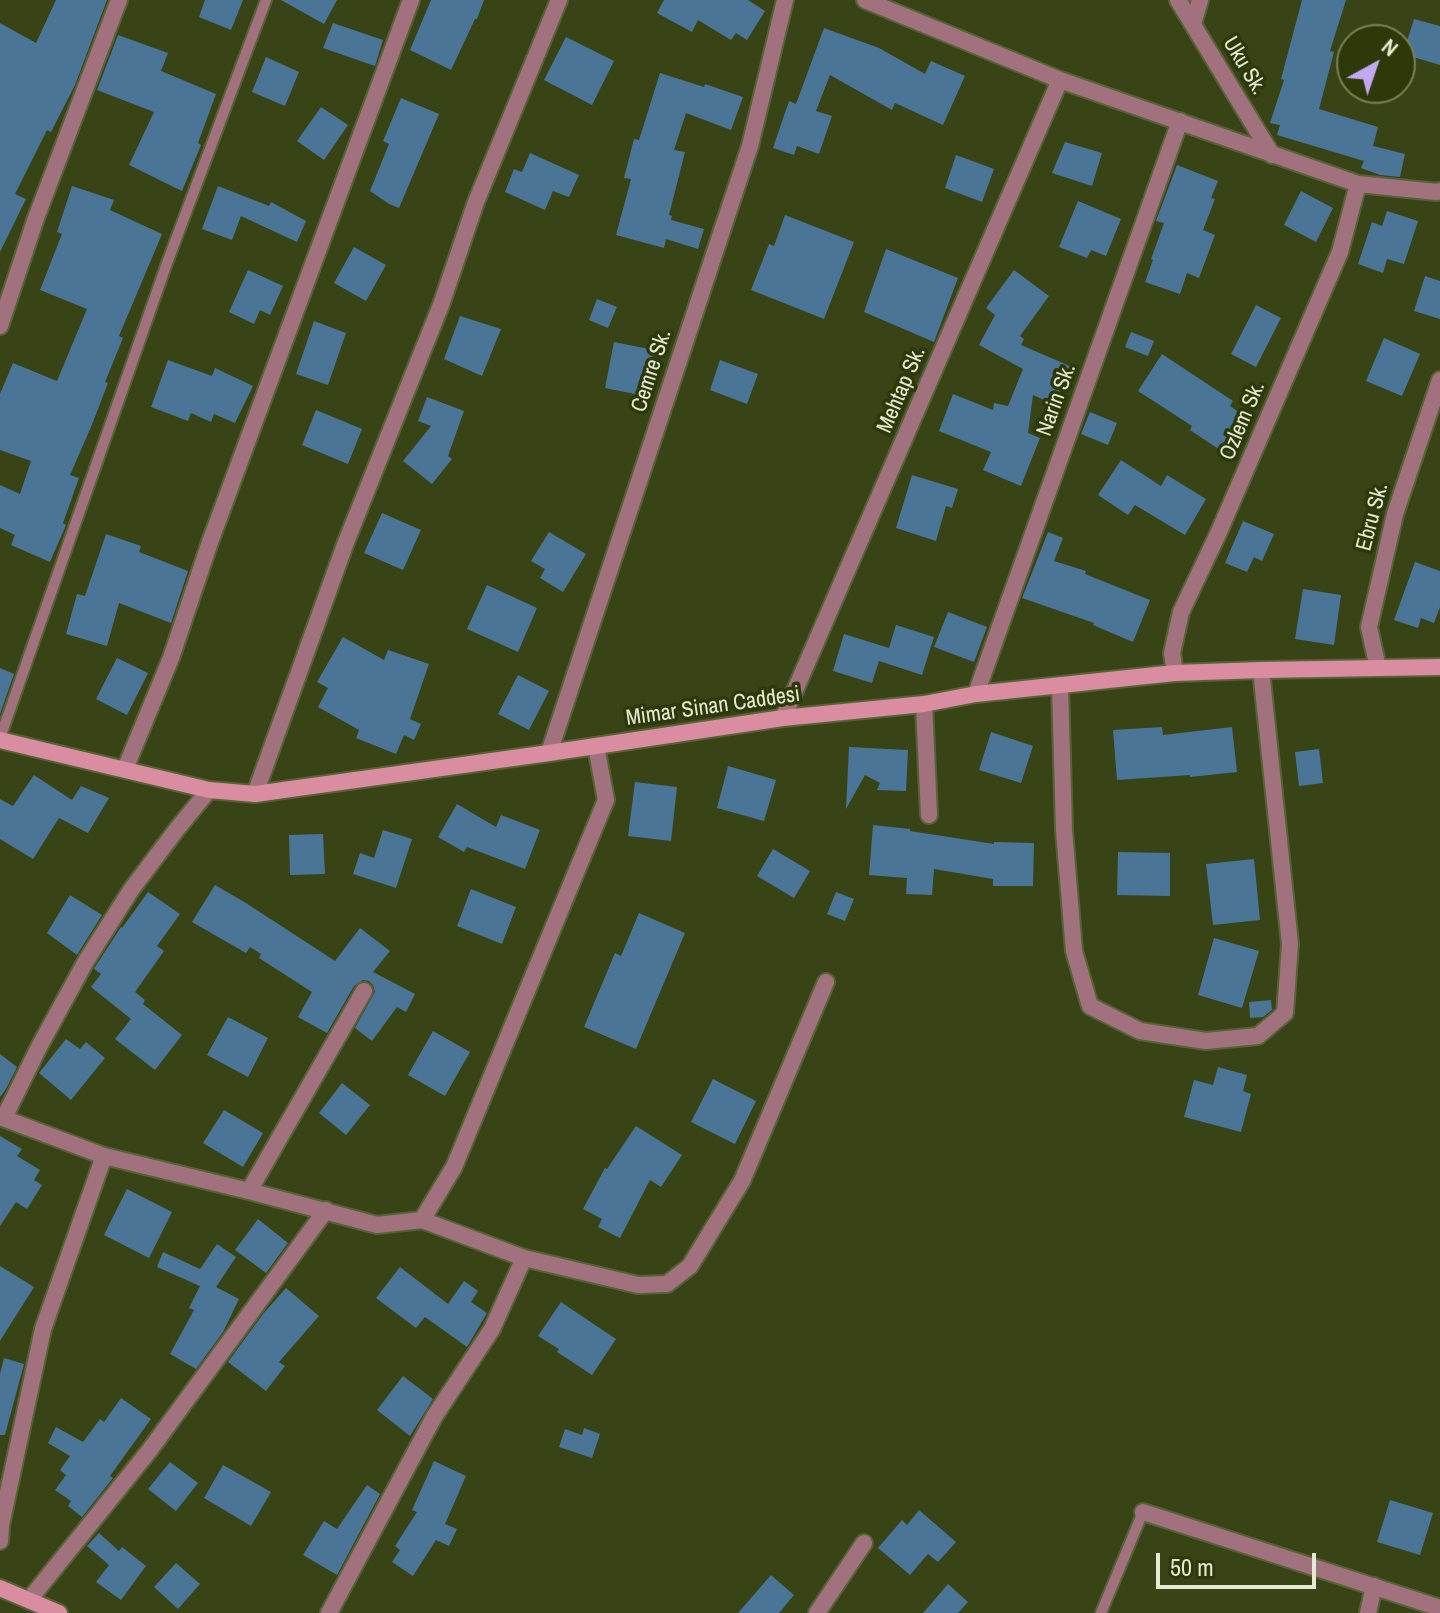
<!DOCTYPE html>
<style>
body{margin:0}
#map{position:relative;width:1440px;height:1613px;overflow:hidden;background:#384416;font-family:"Archivo Narrow",sans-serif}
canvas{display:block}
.north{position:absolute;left:1336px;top:24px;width:80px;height:80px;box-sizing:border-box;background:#2e390a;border:2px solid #76805a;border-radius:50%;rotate:40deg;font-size:22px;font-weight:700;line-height:32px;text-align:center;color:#e2ebd1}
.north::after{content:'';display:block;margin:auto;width:28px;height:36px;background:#c4a7f1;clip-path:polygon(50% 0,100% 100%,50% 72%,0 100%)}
.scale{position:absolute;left:1156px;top:1553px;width:160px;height:36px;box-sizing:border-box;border:4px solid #e2ebd1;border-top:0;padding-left:10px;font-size:24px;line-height:28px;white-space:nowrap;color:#e2ebd1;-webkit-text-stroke:6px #2e390a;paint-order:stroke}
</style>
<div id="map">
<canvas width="1440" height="1613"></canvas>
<div class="north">N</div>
<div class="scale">50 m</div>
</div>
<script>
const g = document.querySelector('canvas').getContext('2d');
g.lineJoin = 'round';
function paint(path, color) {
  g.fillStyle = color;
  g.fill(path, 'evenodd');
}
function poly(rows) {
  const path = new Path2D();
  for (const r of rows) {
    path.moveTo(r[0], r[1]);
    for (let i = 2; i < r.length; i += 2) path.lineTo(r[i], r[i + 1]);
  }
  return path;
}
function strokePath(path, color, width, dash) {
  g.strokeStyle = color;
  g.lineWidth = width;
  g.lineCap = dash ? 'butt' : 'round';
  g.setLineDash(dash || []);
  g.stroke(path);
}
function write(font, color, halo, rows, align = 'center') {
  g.font = font + ' "Archivo Narrow",sans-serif';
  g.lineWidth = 7;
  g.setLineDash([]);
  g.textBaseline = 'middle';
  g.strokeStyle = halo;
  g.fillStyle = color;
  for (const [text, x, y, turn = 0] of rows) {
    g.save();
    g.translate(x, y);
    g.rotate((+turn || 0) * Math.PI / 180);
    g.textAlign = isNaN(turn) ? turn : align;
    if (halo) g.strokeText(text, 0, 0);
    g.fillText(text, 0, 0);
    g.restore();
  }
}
paint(poly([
 [56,0,107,0,75,85,51,132,47,130,15,194,26,199,0,252,0,23,36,43],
 [205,0,243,0,231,30,199,17],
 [281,0,337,0,324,24],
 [431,0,484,0,477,19,475,19,451,70,410,50],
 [664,0,748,0,765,11,747,40,736,33,731,40,698,20,692,32,657,13],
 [1302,0,1346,0,1330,51,1334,52,1319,109,1378,127,1373,146,1405,154,1400,177,1380,175,1361,168,1364,161,1277,135,1280,125,1270,123,1284,80,1281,79],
 [1414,19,1440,26,1440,65,1403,54],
 [333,23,383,40,375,66,323,48],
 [824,28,879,48,925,74,931,61,965,76,943,125,895,103,892,110,830,75,816,111,832,116,819,154,797,146,794,155,773,148,789,101,796,104],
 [118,35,168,53,161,71,216,94,198,143,201,145,182,191,129,165,154,112,97,90],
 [566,37,614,61,592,105,544,80],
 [266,57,299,72,285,106,252,92],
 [660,73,704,87,705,84,743,97,731,130,686,113,674,150,685,152,669,215,672,216,671,220,704,229,698,249,666,239,664,248,616,235,631,179,624,178,634,139,639,140],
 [401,98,439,114,399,208,389,204,370,191,389,144,383,141],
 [321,107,348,125,324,160,297,141],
 [1065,142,1102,153,1092,186,1052,173],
 [530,153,579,175,569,197,553,191,545,210,505,192,514,169,522,172],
 [956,155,994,169,982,202,945,188],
 [1177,165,1218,181,1211,198,1215,199,1203,230,1215,235,1199,278,1187,273,1180,294,1145,282,1153,260,1151,259,1164,223,1156,221],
 [72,186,114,200,110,210,162,234,119,336,123,338,105,382,108,383,91,427,70,475,79,478,63,523,66,525,50,562,11,545,15,535,0,528,0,485,20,494,31,461,0,450,0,394,13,363,57,381,87,309,40,290,62,234,57,232],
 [218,186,269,206,271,202,306,221,297,242,241,216,232,240,202,229],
 [1301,191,1333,208,1316,242,1284,225],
 [1078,201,1121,219,1106,256,1091,250,1087,258,1059,247],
 [1387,211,1418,221,1404,264,1387,259,1383,273,1358,264,1372,222,1382,226],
 [785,215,854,242,824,319,751,290,769,244,774,246],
 [354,247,386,265,366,301,334,283],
 [886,249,958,278,934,342,864,312],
 [248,270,283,286,270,315,260,310,254,324,229,312],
 [1014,270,1049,296,1020,336,1024,339,1021,345,1072,367,1055,405,1033,395,1028,433,1040,438,1021,486,983,470,991,452,939,431,953,394,993,410,994,403,1008,406,1023,369,979,345,995,315,986,308],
 [1425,276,1440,281,1440,319,1414,311],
 [597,299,617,307,608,328,589,320],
 [1256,305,1281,318,1256,367,1231,354],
 [460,316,501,329,482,376,444,359],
 [314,321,346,333,328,385,296,374],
 [1131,332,1154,341,1148,356,1125,347],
 [1384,338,1420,354,1402,396,1366,381],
 [614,342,654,350,645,396,605,388],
 [1162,354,1233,401,1230,406,1252,421,1229,456,1190,430,1192,426,1138,391],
 [168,360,212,376,215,368,253,386,235,423,214,414,211,422,191,413,188,421,151,407],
 [720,360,758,374,747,404,710,390],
 [427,397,464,411,448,456,452,459,432,484,403,461,431,426,418,421],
 [316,410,362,429,348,464,302,445],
 [1090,412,1117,423,1108,445,1081,434],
 [1121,460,1161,486,1167,475,1206,499,1185,535,1135,505,1128,515,1098,495],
 [912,475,958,489,952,508,946,506,936,541,896,528],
 [382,513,421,530,403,570,364,553],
 [1243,521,1274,534,1262,561,1254,557,1247,572,1225,563],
 [549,532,586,554,563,592,540,578,545,569,531,561],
 [1048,532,1063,538,1054,561,1086,571,1085,574,1150,600,1133,642,1093,625,1094,623,1022,598],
 [106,534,141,546,139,552,188,571,171,623,119,603,107,646,66,634,77,594,85,596],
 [1415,562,1440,571,1440,607,1434,623,1421,618,1418,628,1394,620],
 [487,585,537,608,518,652,467,629],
 [1303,589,1341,595,1334,645,1295,639],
 [948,612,987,627,974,662,934,647],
 [896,625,934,637,922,675,879,661,872,683,833,671,844,634,889,648],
 [343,637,384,660,388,650,429,664,410,719,421,724,414,740,404,735,396,754,356,738,359,730,318,707,328,688,317,682],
 [117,658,148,673,127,715,96,699],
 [0,668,14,674,0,714],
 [518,675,549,691,529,730,498,714],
 [1162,727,1163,735,1232,727,1237,772,1190,777,1190,775,1117,780,1113,730],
 [991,732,1033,746,1021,783,979,770],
 [849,747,908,750,906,791,877,790,880,783,865,775,846,809],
 [1319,749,1323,783,1299,786,1295,752],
 [728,766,776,780,764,821,717,808],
 [34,775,72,800,81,786,109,798,88,833,59,818,33,859,0,839,0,799,13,806],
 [635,782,677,787,671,841,628,836],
 [457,804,496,827,501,815,540,830,525,869,467,847,464,852,438,837],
 [873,825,910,829,910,831,994,844,994,842,1034,843,1033,886,993,886,993,879,934,869,932,895,906,894,907,878,869,875],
 [383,830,412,839,396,888,353,874,360,853,374,858],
 [323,834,325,874,290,875,289,835],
 [773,849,810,871,794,898,757,876],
 [1118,852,1170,853,1170,896,1117,895],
 [1254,859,1260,920,1213,925,1206,864],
 [215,885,246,903,335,961,360,928,390,951,373,972,415,994,406,1012,397,1007,372,1041,355,1028,375,992,373,985,369,981,363,980,354,986,327,1033,298,1017,312,992,259,958,261,954,250,947,246,953,192,922],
 [471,889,516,907,502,944,457,926],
 [148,892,180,914,157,946,164,951,135,992,145,1000,143,1004,182,1035,155,1070,115,1039,131,1019,91,987,101,974,94,969,95,967,121,927,122,928],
 [836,892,854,899,845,921,827,914],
 [70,895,102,915,77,955,47,933],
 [639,913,685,933,636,1049,584,1027,615,953,621,956],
 [1214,938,1259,951,1242,1008,1198,995],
 [1271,1000,1272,1010,1263,1017,1250,1018,1249,1002],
 [228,1017,268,1038,248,1077,207,1055],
 [433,1031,470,1052,445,1096,408,1075],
 [66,1039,80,1049,86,1042,105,1058,71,1100,39,1073],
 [0,1054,17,1067,6,1089,0,1097],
 [1218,1067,1247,1075,1243,1091,1251,1094,1241,1132,1184,1117,1194,1080,1213,1085],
 [713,1079,756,1101,735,1144,691,1122],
 [342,1083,370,1105,346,1135,319,1113],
 [224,1110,263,1133,243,1167,203,1143],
 [636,1126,682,1155,661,1187,650,1180,620,1238,598,1227,602,1219,583,1209,605,1168,607,1169],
 [0,1136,22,1149,17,1156,40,1170,34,1180,42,1185,27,1209,16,1202,0,1226],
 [127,1189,172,1212,149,1258,104,1235],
 [258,1219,288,1243,266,1273,235,1250],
 [217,1244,236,1257,216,1287,239,1299,223,1332,196,1369,170,1354,194,1310,189,1308,200,1286,157,1267,163,1252,200,1269],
 [0,1266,34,1287,0,1341],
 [400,1267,448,1304,464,1281,478,1291,471,1302,487,1313,467,1347,425,1317,416,1328,376,1298],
 [286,1288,319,1316,279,1362,285,1366,266,1391,228,1362,263,1314],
 [561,1302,616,1339,592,1375,557,1352,559,1349,538,1336],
 [4,1358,24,1364,5,1435,0,1435,0,1374],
 [403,1376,433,1399,410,1436,377,1410],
 [121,1398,151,1419,110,1476,113,1478,82,1517,68,1506,71,1501,55,1490,66,1475,60,1470,70,1456,48,1443,56,1427,83,1442,100,1419,104,1422],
 [584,1428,600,1434,592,1458,559,1447,565,1429,582,1435],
 [434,1461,466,1476,445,1524,457,1529,449,1546,436,1540,413,1576,392,1562,400,1550,395,1546,417,1512,412,1510],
 [170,1462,198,1483,176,1511,148,1489],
 [223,1465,271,1492,251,1526,204,1498],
 [367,1485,380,1494,337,1575,303,1555,324,1521,337,1529],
 [1390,1500,1433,1513,1420,1555,1377,1542],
 [919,1510,956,1542,938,1562,928,1554,910,1575,878,1548,902,1520,907,1525],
 [99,1533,119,1551,122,1547,146,1566,121,1600,96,1582,109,1565,87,1546],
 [176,1563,200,1584,178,1609,154,1587],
 [771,1575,794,1595,779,1613,738,1613],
 [948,1584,968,1602,958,1613,923,1613]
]), '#4a7596');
const lane = poly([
 [0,738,167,263,266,0],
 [1101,1613,1143,1512]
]);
const street = poly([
 [865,0,1060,80,1358,184,1437,192,1440,191],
 [1178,0,1272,155],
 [1193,24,1200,0],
 [0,326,36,218,119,0],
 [1378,668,1369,627,1395,514,1440,380],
 [1175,673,1172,653,1181,612,1218,534,1340,252,1358,184],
 [1060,686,1064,830,1074,951,1090,1006,1140,1031,1206,1041,1258,1036,1285,1013,1290,944,1261,670],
 [976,694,1180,121],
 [924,704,929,815],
 [783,718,1060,80],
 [549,753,750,146,785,0],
 [125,769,171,658,210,542,411,0],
 [255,794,346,542,441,305,476,202,559,0],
 [0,1117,104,1156,249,1191,377,1225,422,1220,454,1167,606,800,596,746],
 [4,1118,39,1047,86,961,131,890,177,829,209,790],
 [249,1191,364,991],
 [422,1220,524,1258,638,1285,667,1284,690,1266,742,1181,826,982],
 [1143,1512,1440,1608],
 [0,1541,1,1525,43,1329,104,1156],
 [29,1600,149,1451,326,1210],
 [329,1613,434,1417,492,1329,524,1258],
 [817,1613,864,1543],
 [1368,1613,1374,1586]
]);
const secondary = poly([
 [0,740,209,790,255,794,549,753,783,718,924,704,976,694,1175,673,1261,670,1440,667],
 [0,1588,59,1613]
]);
strokePath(lane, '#576238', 14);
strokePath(street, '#576238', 20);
strokePath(secondary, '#576238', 20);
strokePath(lane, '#a2717e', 10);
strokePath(street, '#a2717e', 16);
strokePath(secondary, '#da8ca1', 16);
write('22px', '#e2ebd1', '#2e390a', [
 ["Uku Sk.",1244,66,59],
 ["Cemre Sk.",652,371,-72],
 ["Mehtap Sk.",902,390,-67],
 ["Narin Sk.",1057,400,-70],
 ["Ozlem Sk.",1243,421,-67],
 ["Ebru Sk.",1373,517,-75],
 ["Mimar Sinan Caddesi",713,707,-8]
]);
</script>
